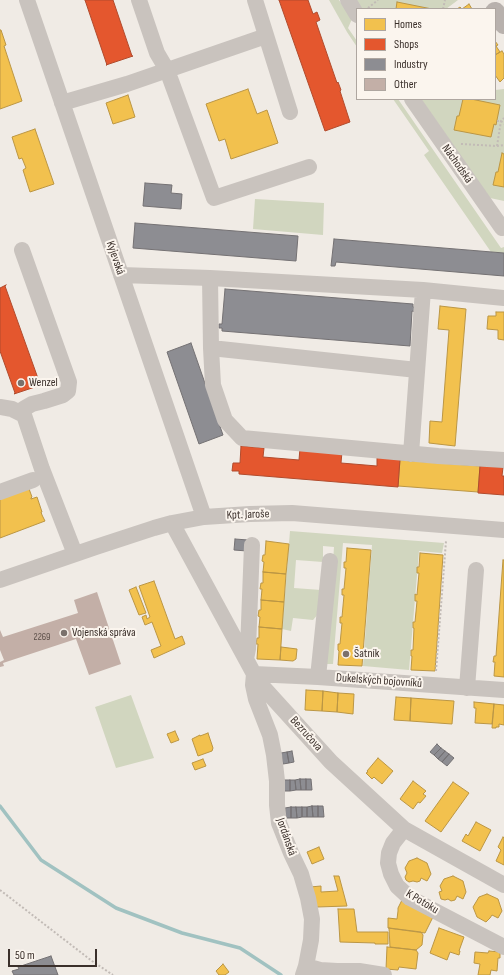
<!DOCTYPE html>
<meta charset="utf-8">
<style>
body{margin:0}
#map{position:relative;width:504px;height:975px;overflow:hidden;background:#f0ebe5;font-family:"Sofia Sans Condensed",sans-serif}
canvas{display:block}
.legend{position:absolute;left:356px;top:8px;width:140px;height:92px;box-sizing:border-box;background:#fbf5ee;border:1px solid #aea6a0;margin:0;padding:5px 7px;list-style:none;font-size:12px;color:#3b302b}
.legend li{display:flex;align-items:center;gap:8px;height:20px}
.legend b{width:20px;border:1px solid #aea6a0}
.scale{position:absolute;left:8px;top:949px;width:89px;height:18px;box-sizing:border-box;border:2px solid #3b302b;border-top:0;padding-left:5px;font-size:12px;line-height:14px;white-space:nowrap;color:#3b302b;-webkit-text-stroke:3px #fbf5ee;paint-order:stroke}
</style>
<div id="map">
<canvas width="504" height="975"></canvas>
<ul class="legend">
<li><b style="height:11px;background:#f2c14e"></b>Homes</li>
<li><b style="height:11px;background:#e4572e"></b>Shops</li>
<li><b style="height:11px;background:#8d8d92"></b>Industry</li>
<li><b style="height:11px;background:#c3afa7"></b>Other</li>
</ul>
<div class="scale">50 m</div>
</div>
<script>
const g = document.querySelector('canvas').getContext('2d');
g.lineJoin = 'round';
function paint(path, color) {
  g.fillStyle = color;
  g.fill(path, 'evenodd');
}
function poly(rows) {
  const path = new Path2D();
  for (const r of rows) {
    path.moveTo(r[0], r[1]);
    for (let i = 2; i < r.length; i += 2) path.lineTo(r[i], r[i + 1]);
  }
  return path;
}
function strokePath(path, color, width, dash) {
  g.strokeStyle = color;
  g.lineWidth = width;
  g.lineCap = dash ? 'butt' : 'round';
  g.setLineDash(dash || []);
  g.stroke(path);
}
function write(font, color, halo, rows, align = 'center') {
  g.font = font + ' "Sofia Sans Condensed",sans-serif';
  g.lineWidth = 4;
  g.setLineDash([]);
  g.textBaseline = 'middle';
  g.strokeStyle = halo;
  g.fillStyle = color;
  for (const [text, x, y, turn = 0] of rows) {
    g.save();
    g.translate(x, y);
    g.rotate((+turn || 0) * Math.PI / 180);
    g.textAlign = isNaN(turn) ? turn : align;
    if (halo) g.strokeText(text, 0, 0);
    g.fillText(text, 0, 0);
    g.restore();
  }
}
paint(poly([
 [329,0,339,0,352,19,348,28,357,41,357,47,347,32],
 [352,0,458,0,446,9,359,9],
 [504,89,504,201,490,198,421,99,495,99,495,90],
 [393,99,398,99,501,248,504,247,504,253,491,252,424,155,429,151],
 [255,199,324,203,323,235,253,229],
 [290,531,444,543,442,553,419,551,409,670,363,666,372,545,343,543,333,664,326,664,334,547,323,546,323,562,296,560,294,588,321,590,319,613,313,620,293,618,291,631,282,629],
 [131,695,154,758,116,768,95,707]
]), '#d1d6bf');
const homes = poly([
 [397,2,432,9,396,9,397,2],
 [469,4,472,9,457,9,460,7,462,9,469,4],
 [0,30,1,30,6,45,4,46,22,101,0,109,0,30],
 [495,41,498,45,496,46,500,52,495,55,495,41],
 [502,51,504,54,504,78,500,82,495,75,495,55,502,51],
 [248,89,257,114,267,110,278,143,231,159,225,139,219,141,206,104,248,89],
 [128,95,135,117,113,124,106,103,128,95],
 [463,99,471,99,500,105,496,125,494,124,491,137,454,130,457,116,459,116,463,99],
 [35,129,54,184,30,192,23,170,26,168,22,158,19,159,12,137,35,129],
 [502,153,504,154,504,187,493,185,496,172,498,172,502,153],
 [440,306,466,309,455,446,429,443,430,421,442,422,449,330,438,329,440,306],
 [496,312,504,312,504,340,498,339,498,330,487,329,488,316,496,316,496,312],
 [400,460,480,466,478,492,398,486,400,460],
 [28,486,32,497,31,498,31,499,37,497,42,512,41,512,42,515,45,521,0,538,0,496,28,486],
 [266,541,289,544,286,574,263,572,264,562,262,561,263,555,265,555,266,541],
 [347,548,371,550,362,666,338,665,339,651,338,650,338,644,340,644,342,623,340,623,340,617,342,617,344,595,342,595,342,589,344,589,346,568,344,568,344,562,346,562,347,548],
 [420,553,443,555,435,671,411,670,412,656,411,656,411,650,413,650,414,628,413,628,413,622,415,622,417,601,415,601,415,594,417,595,419,573,417,573,417,567,419,567,420,553],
 [503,560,504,560,504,677,494,676,495,662,493,662,494,656,496,656,503,560],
 [263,572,286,574,284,602,261,600,262,589,260,589,261,583,263,583,263,572],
 [154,581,175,639,182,636,185,644,154,658,151,650,161,646,152,622,145,625,142,617,146,615,147,619,150,617,139,586,154,581],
 [136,587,146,613,139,615,129,590,136,587],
 [261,600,284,602,282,629,259,627,260,617,258,616,259,610,261,610,261,600],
 [259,627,282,629,280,660,257,659,258,644,256,644,257,638,259,638,259,627],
 [281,647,297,649,296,659,293,661,280,660,281,647],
 [306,690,323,691,322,711,305,710,306,690],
 [323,691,338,693,337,712,322,711,323,691],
 [338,693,354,694,353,714,337,712,338,693],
 [396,697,411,698,410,721,394,720,396,697],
 [411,698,454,701,452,724,410,721,411,698],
 [474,702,494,704,492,724,475,723,476,708,474,708,474,702],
 [494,704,504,705,504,725,499,724,499,727,496,727,496,728,492,728,494,704],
 [175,731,179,740,171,743,167,734,175,731],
 [208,733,213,748,212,751,198,756,192,739,200,735,200,736,208,733],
 [378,758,393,771,382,784,375,778,374,777,372,779,366,773,368,772,367,771,378,758],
 [203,759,206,766,195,770,192,763,203,759],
 [413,781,426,791,423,794,426,796,420,803,418,802,413,809,400,799,413,781],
 [453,782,469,793,441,832,425,821,453,782],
 [476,822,491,830,480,851,462,841,466,834,468,836,476,822],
 [503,837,504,838,504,865,496,861,501,850,498,847,503,837],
 [319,847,324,859,312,864,307,852,319,847],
 [417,858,427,863,431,874,427,881,421,878,420,881,417,882,413,881,409,882,406,880,405,877,407,873,405,868,409,861,417,858],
 [334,876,339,876,347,906,317,907,310,887,321,886,321,892,338,891,334,876],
 [453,876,463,881,466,892,463,899,457,896,455,900,451,901,448,899,445,900,441,899,439,892,442,891,440,886,444,879,453,876],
 [487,894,498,899,502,911,498,918,492,915,490,918,486,922,477,917,473,907,479,897,487,894],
 [402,900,433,917,425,933,388,928,388,918,397,919,398,911,398,908,402,900],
 [338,909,354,909,357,932,388,932,388,944,375,944,375,943,340,942,338,909],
 [389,928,421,932,423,935,422,945,416,950,390,947,389,928],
 [439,928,464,937,459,951,460,951,459,955,450,952,447,960,430,953,439,928],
 [387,947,416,950,418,953,416,969,399,967,398,970,386,969,387,947],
 [489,951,500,952,500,958,498,958,497,971,491,970,490,975,478,975,480,964,474,963,475,952,488,953,489,951],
 [223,964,229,972,225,975,219,975,216,971,223,964]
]);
paint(homes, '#f2c14e');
strokePath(homes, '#bb9644', 1);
const shops = poly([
 [85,0,113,0,132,56,133,56,106,65,107,65,85,0],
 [279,0,308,0,313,14,317,12,320,20,316,22,337,83,338,82,341,90,340,91,350,122,325,131,279,0],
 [6,285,5,286,40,384,41,385,14,394,15,393,0,351,0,288,6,285],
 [241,446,264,448,263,457,299,460,300,448,342,452,341,463,377,466,377,457,400,459,398,487,239,474,239,471,232,471,233,463,240,463,241,446],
 [480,466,503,467,502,476,504,476,504,495,478,493,480,466]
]);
paint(shops, '#e4572e');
strokePath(shops, '#b14b2d', 1);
const industry = poly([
 [145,183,172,185,171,193,182,194,181,209,143,206,145,183],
 [135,223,298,236,296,261,133,248,135,223],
 [334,239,504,253,504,276,336,262,335,266,331,266,334,239],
 [225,289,413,304,413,307,416,308,416,312,412,311,410,346,222,331,222,328,219,328,219,324,222,324,225,289],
 [191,343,223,435,199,444,167,352,191,343],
 [235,539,248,540,247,551,234,550,235,539],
 [437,744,441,748,434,755,430,752,437,744],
 [441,748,445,751,438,759,434,755,441,748],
 [292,751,294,762,289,763,287,752,292,751],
 [445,751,449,754,442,762,438,759,445,751],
 [287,752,289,763,283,764,281,753,287,752],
 [449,754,454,758,447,766,442,762,449,754],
 [300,779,301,790,296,790,295,780,300,779],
 [300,779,306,779,306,790,301,790,300,779],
 [306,779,311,779,312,790,306,790,306,779],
 [284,780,290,780,290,791,284,791,284,780],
 [290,780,295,780,296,790,290,791,290,780],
 [312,806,318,806,318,817,313,817,312,806],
 [312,806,313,817,307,817,307,807,312,806],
 [318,806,323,806,324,817,318,817,318,806],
 [291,807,291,818,286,818,285,808,291,807],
 [291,807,296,807,297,818,291,818,291,807],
 [296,807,302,807,302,817,297,818,296,807],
 [302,807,307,807,307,817,302,817,302,807],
 [51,956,58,975,14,975,12,971,19,969,18,967,51,956]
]);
paint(industry, '#8d8d92');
strokePath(industry, '#747173', 1);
strokePath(poly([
 [0,806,41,860,116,908,182,933,240,948,281,975]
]), '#a1c2c1', 3.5);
paint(poly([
 [97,592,121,664,89,675,76,639,3,663,4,666,0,667,0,662,4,660,0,650,0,630,3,637,78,613,74,600]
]), '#c3afa7');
strokePath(poly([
 [368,8,378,0],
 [443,9,445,0],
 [497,121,501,121,504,124],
 [461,144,497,146,504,145],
 [497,146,501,121,504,118],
 [436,671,446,541],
 [0,890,92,961,113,975]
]), '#c2bbb6', 2, [2, 2]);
strokePath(poly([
 [27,0,204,517],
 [139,0,157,53,167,70,214,198,309,167],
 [255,0,290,112],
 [348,0,357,15],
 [412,99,502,228],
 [62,103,127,84,266,36],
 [121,275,210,278,423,290,504,298],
 [210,278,211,348,213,385,225,420,242,438,438,456,504,460],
 [211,348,417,370],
 [0,407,12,409,24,415,42,469,75,554],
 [19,412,25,408,32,404,44,401,63,395,68,391,69,382,22,250],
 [411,454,423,290],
 [0,492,33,480],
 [172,523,254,674,262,686,331,762,404,829,504,885],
 [0,580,96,547,154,528,172,523,204,517,250,514,292,513,504,530],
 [246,659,248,649,252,545],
 [254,674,253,685,256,699,270,735,274,755,277,781,277,805,279,823,291,853,301,874,308,898,312,919,311,940,306,966,303,975],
 [254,674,318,677,504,690],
 [318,677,330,561],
 [467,688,476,570],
 [404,829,393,843,389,853,388,863,391,874,397,886,410,898,504,947],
 [306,966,320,970,337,971,359,971,384,975]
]), '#c9c3be', 16);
strokePath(poly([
 [495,12,504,24]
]), '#b8b1ad', 20);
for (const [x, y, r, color] of [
 [21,383,4,"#7a716c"],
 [64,633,4,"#7a716c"],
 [346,654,4,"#7a716c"]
]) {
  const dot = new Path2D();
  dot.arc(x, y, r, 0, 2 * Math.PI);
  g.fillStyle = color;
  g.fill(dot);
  strokePath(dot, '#fbf5ee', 1.5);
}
write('10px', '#5d504a', null, [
 ["2269",42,637]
]);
write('12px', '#3b302b', '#fbf5ee', [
 ["Náchodská",457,164,55],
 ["Kyjevská",115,258,71],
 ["Kpt. Jaroše",248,515,-2],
 ["Dukelských bojovníků",379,681,4],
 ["Bezručova",306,734,48],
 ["Jordánská",286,837,71],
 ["K Potoku",422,902,31]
]);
write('12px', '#3b302b', '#fbf5ee', [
 ["Wenzel",29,383],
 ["Vojenská správa",72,633],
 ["Šatník",354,654]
], 'left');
</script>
